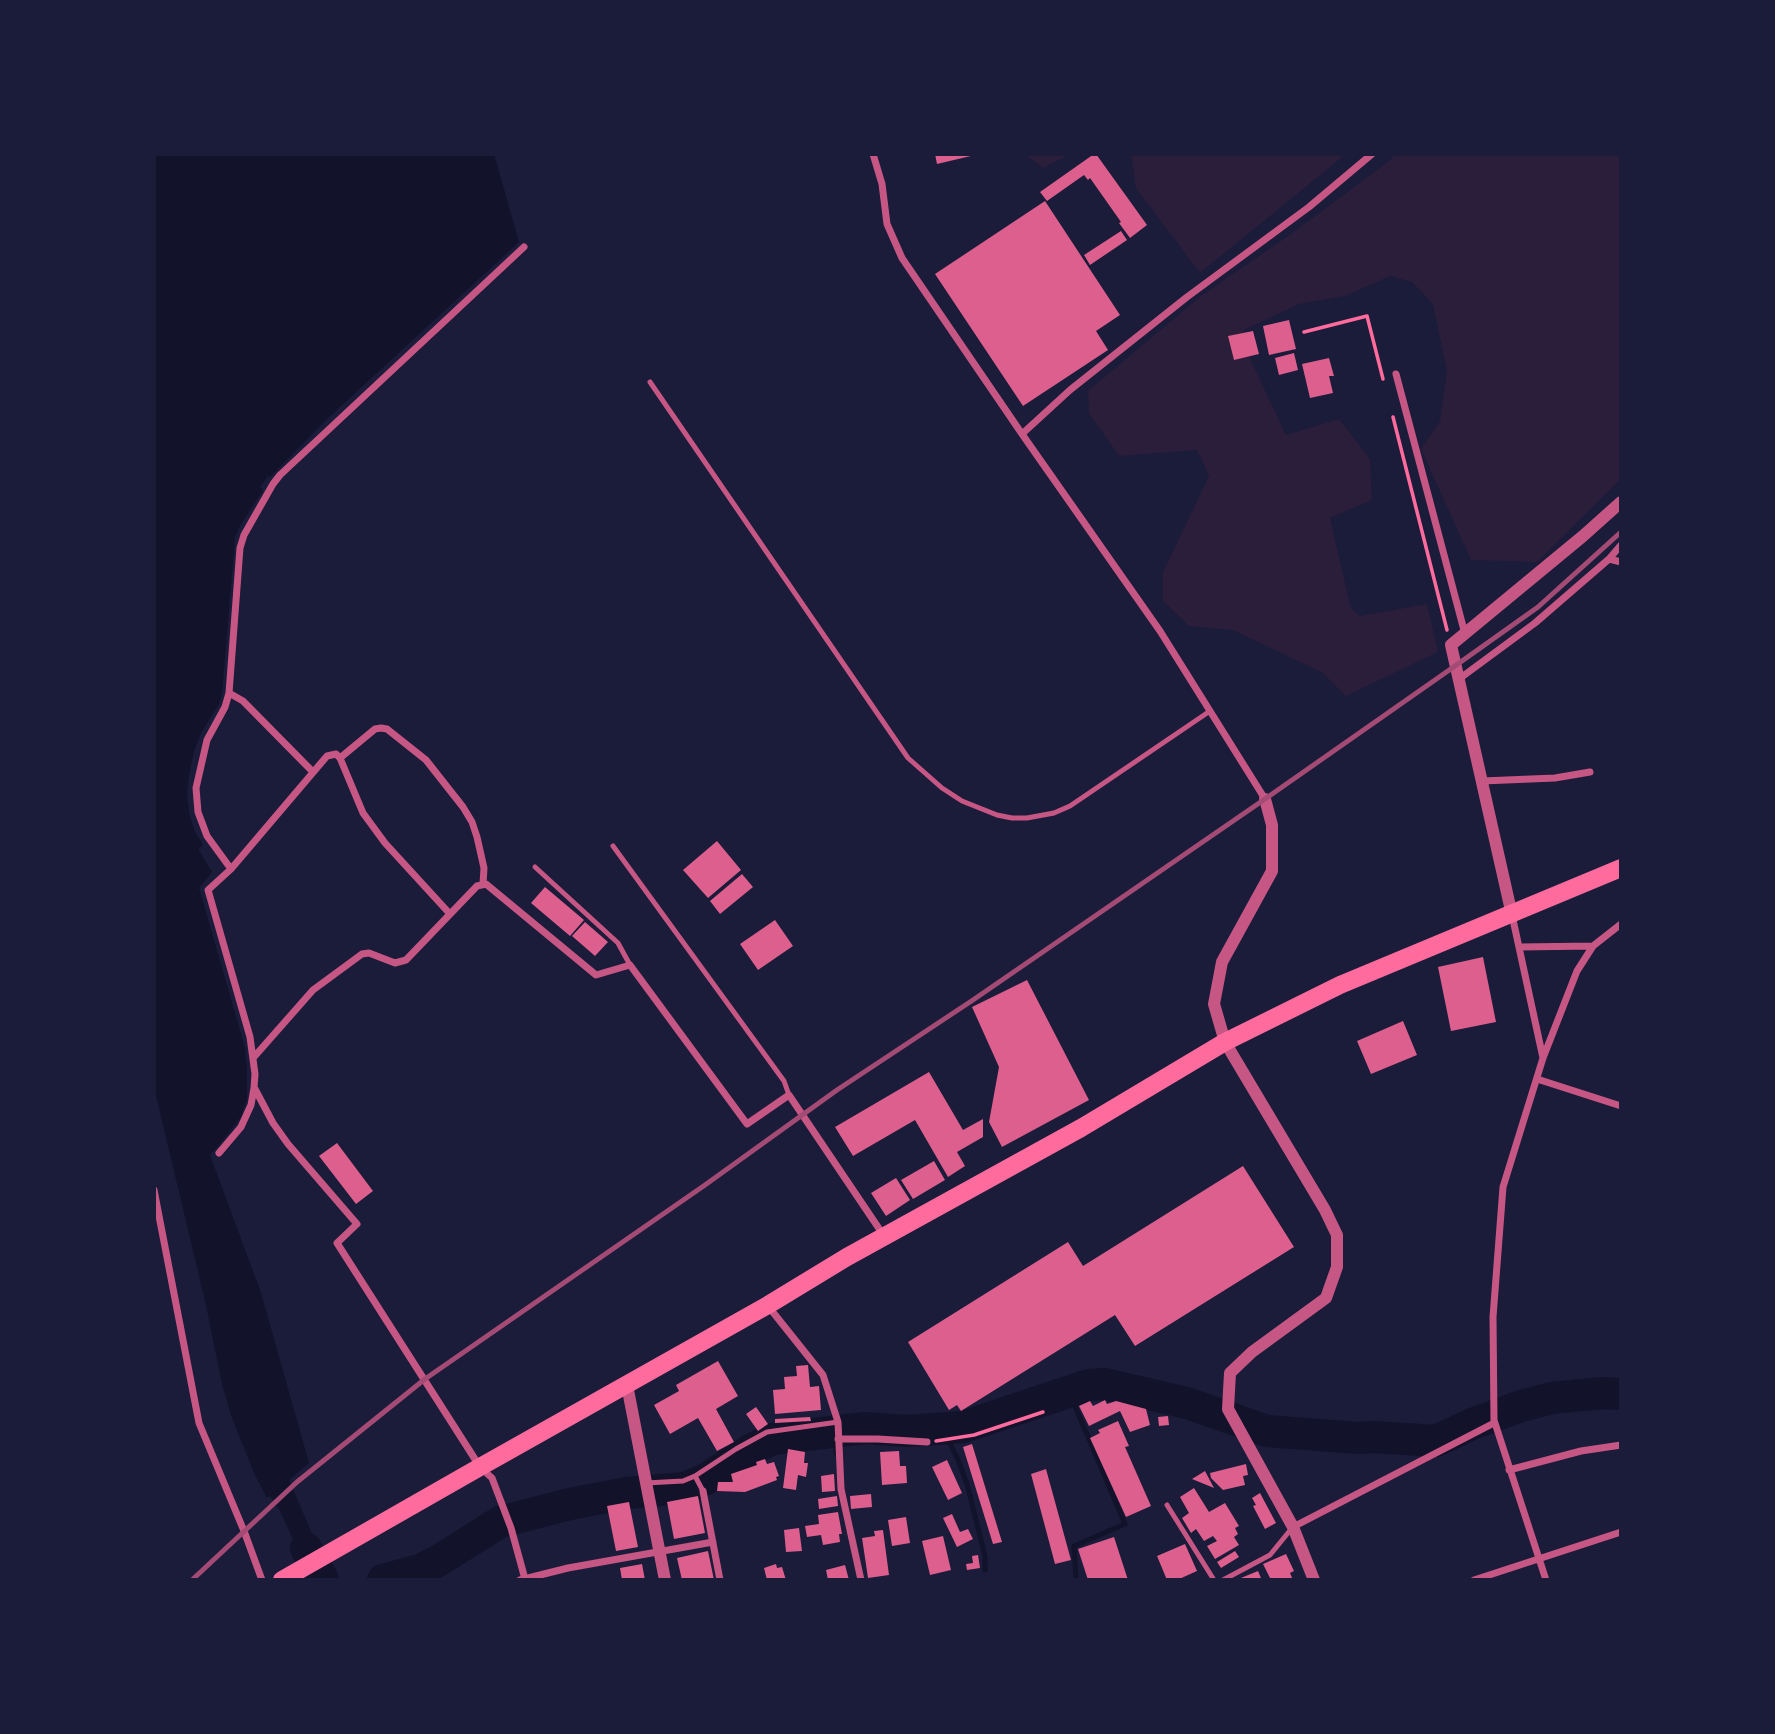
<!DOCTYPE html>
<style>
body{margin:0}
#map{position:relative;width:1775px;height:1734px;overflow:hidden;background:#1b1b3a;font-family:Arial,sans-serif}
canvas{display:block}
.frame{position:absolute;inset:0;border:156px solid #1b1b3a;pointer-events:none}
</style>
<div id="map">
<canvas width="1775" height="1734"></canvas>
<div class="frame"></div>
</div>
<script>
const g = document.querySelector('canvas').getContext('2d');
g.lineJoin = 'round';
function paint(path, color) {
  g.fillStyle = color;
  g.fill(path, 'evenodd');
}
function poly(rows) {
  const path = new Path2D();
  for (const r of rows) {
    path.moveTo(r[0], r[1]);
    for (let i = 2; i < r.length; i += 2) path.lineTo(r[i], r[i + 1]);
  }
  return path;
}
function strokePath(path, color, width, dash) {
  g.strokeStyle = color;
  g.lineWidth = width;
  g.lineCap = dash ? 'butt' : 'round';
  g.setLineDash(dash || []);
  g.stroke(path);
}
paint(poly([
 [1025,154,1071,154,1043,168],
 [1131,154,1346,154,1200,273,1136,188],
 [1396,154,1621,154,1621,479,1537,562,1471,560,1421,449,1440,421,1447,371,1433,304,1412,282,1390,276,1345,296,1299,304,1244,330,1242,342,1286,435,1339,419,1370,459,1372,500,1330,518,1351,609,1360,616,1427,604,1438,652,1346,696,1323,673,1233,630,1189,626,1163,601,1163,572,1209,476,1197,450,1119,456,1089,413,1088,391,1201,296,1288,236,1384,165]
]), '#2a1e3b');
paint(poly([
 [154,154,494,154,519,242,327,419,270,477,268,476,260,487,263,490,240,526,235,537,222,693,219,704,201,733,194,751,189,775,187,793,189,813,194,830,203,845,198,849,212,872,199,888,245,1048,247,1069,247,1099,240,1118,228,1134,210,1155,261,1293,309,1463,289,1480,316,1543,299,1552,279,1509,270,1496,267,1498,255,1475,232,1418,222,1384,206,1305,154,1087]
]), '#12122b');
strokePath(poly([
 [1069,1392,1125,1524,1074,1546,1076,1580],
 [943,1429,959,1462,967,1484,985,1556,985,1570],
 [835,1432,836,1453]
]), '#12122b', 5);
strokePath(poly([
 [306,1548,323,1580],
 [383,1580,420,1570,438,1561,500,1522,570,1504,627,1493,684,1488,706,1479,749,1451,772,1439,865,1428,907,1431,963,1427,1089,1385,1105,1384,1187,1403,1267,1431,1358,1438,1374,1437,1436,1441,1472,1424,1521,1406,1552,1398,1602,1393,1621,1394]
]), '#12122b', 32);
paint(poly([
 [935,154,975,154,975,155,937,164],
 [1094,154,1096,154,1147,225,1130,238,1119,223,1121,222,1090,178,1088,180,1084,175,1047,201,1040,192],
 [1045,201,1120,315,1096,331,1108,350,1023,406,935,274],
 [1121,231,1127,240,1090,265,1084,255],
 [1289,320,1296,349,1269,355,1263,326],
 [1253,331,1259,354,1234,360,1228,336],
 [1294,353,1298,370,1279,375,1275,358],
 [1329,358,1334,376,1329,376,1333,393,1310,398,1302,364],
 [717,841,741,870,708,898,683,870],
 [742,874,753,887,720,914,710,901],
 [545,887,584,920,570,936,531,903],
 [775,920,793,946,758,970,740,944],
 [585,922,608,942,595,956,572,936],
 [1483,957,1496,1022,1451,1031,1438,967],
 [1027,980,1089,1100,1002,1147,989,1122,999,1067,972,1007],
 [1403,1021,1417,1055,1371,1074,1357,1041],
 [929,1072,963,1130,983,1119,983,1137,957,1152,965,1166,948,1177,915,1120,853,1156,835,1127],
 [337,1143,373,1191,356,1204,319,1156],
 [934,1161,945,1180,913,1199,901,1180],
 [1243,1166,1294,1247,1135,1346,1115,1315,961,1411,957,1405,949,1410,908,1342,1068,1242,1083,1266],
 [896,1178,910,1200,886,1216,871,1193],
 [718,1361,738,1396,716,1409,734,1442,717,1451,698,1418,670,1434,654,1405,679,1391,676,1385],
 [808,1365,810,1387,819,1386,821,1410,775,1414,773,1390,785,1389,784,1377,797,1376,796,1366],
 [1105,1400,1107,1404,1116,1401,1146,1409,1150,1425,1130,1432,1120,1411,1089,1426,1079,1406,1090,1401,1093,1406],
 [756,1407,768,1424,758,1431,746,1414],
 [1168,1416,1169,1425,1159,1426,1158,1417],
 [810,1417,811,1421,775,1423,775,1419],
 [1118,1421,1129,1446,1125,1447,1151,1506,1126,1517,1090,1438,1100,1433,1098,1430],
 [972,1444,1002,1542,993,1544,963,1447],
 [788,1449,805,1452,804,1463,808,1463,806,1477,798,1475,796,1490,783,1488],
 [899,1451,900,1466,906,1466,907,1483,882,1485,880,1452],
 [765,1459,767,1464,774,1462,779,1476,776,1477,777,1480,745,1492,717,1491,718,1482,733,1482,731,1474,757,1465,756,1462],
 [947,1460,962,1493,948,1500,932,1467],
 [1246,1464,1248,1475,1243,1476,1245,1485,1223,1490,1211,1478,1210,1473],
 [1046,1469,1071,1560,1055,1564,1031,1474],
 [1205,1471,1214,1488,1192,1479],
 [834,1474,835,1491,822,1492,821,1476],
 [1194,1488,1209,1512,1225,1503,1239,1526,1235,1528,1238,1534,1234,1537,1239,1545,1215,1559,1207,1546,1217,1541,1213,1536,1204,1541,1196,1529,1191,1533,1182,1518,1189,1513,1180,1497],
 [1260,1493,1276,1523,1265,1529,1253,1506,1256,1505,1252,1498],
 [871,1494,872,1507,851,1509,850,1496],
 [698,1496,705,1533,674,1539,667,1502],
 [837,1496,838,1506,819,1509,818,1499],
 [629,1502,638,1547,616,1551,607,1506],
 [838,1512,842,1534,839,1534,840,1542,823,1545,821,1535,807,1537,805,1526,819,1524,818,1515],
 [952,1514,960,1532,968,1529,973,1539,957,1547,943,1518],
 [906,1517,910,1543,892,1546,888,1520],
 [799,1528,802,1551,786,1552,784,1530],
 [883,1530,889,1575,868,1578,862,1538,875,1536,874,1531],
 [943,1536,951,1570,930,1575,922,1541],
 [1114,1537,1128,1580,1088,1580,1078,1549],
 [1185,1544,1197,1571,1177,1580,1167,1580,1157,1556],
 [708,1551,714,1580,682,1580,677,1558],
 [1235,1551,1239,1557,1221,1568,1217,1562],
 [1286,1554,1294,1571,1290,1573,1293,1580,1271,1580,1263,1564],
 [978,1555,980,1568,967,1570,966,1564,973,1563,972,1556],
 [642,1564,645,1580,622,1580,620,1568],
 [776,1564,777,1568,782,1567,786,1580,767,1580,764,1568],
 [845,1565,849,1580,828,1580,826,1570],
 [1258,1571,1261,1578,1257,1580,1236,1580]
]), '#dd5f8e');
strokePath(poly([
 [1304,332,1367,316,1383,379],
 [1393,417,1447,630],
 [936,1441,974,1435,1043,1412]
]), '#ff6b9d', 3.5);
strokePath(poly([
 [650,382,908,758,942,788,962,801,997,815,1012,818,1027,818,1054,813,1070,806,1210,711],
 [613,846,784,1081,789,1095],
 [535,867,618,943,630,965],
 [695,1476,703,1491],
 [646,1483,683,1481,695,1476,736,1449,767,1432,838,1422],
 [1167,1505,1214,1580],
 [1223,1580,1270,1555,1292,1528]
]), '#c65784', 5);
strokePath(poly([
 [873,154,882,184,887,224,902,258,1022,434,1160,631,1265,799],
 [1396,374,1465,634],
 [1022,434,1070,390,1187,297,1309,207,1372,154],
 [1609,559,1621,562],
 [1459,679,1535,623,1609,559,1621,545],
 [229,693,243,701,313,772],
 [340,758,375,729,381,728,387,729,426,760,463,807,472,822,477,837,484,868,483,884],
 [1482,781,1555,778,1590,772],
 [231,869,207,836,198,812,196,788,207,740,225,707,229,693,240,548,244,535,273,484,280,475,524,247],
 [1512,915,1543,1058],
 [1519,947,1593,946],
 [254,1057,313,990,362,954,369,953,395,963,406,960,477,886,486,884,596,975,630,965,747,1124,789,1095,884,1236],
 [1537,1079,1621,1106],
 [255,1089,273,1123,288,1144,357,1224,337,1243,480,1467,492,1478,511,1528,525,1579],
 [219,1153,241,1127,251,1105,254,1088,255,1074,250,1037,208,890,231,869,327,756,336,754,340,758,363,813,385,843,450,914],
 [154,1190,199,1423,244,1531,262,1580],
 [768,1306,823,1375,838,1422,841,1489,861,1580],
 [838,1439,878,1439,927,1442],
 [1509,1470,1581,1451,1621,1445],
 [703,1491,720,1580],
 [1293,1527,1494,1423],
 [520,1580,568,1568,713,1542],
 [1474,1580,1621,1532],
 [1546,1580,1494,1420,1493,1317,1503,1187,1543,1058,1577,971,1593,946,1621,924]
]), '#c65784', 7);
strokePath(poly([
 [1265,799,1272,825,1272,871,1222,962,1214,1004,1225,1042,1325,1210,1337,1235,1337,1267,1326,1298,1252,1352,1230,1373,1228,1409,1293,1527,1314,1580],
 [1512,915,1451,645,1583,536,1621,502],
 [627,1385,665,1580]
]), '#c65784', 12);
strokePath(poly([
 [282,1580,480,1467,768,1305,847,1257,1081,1128,1225,1042,1340,985,1621,868]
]), '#ff6b9d', 18);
strokePath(poly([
 [192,1580,297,1482,425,1379,705,1185,837,1090,973,1000,1265,799,1455,666,1538,607,1621,532]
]), '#a44b75', 5);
</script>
